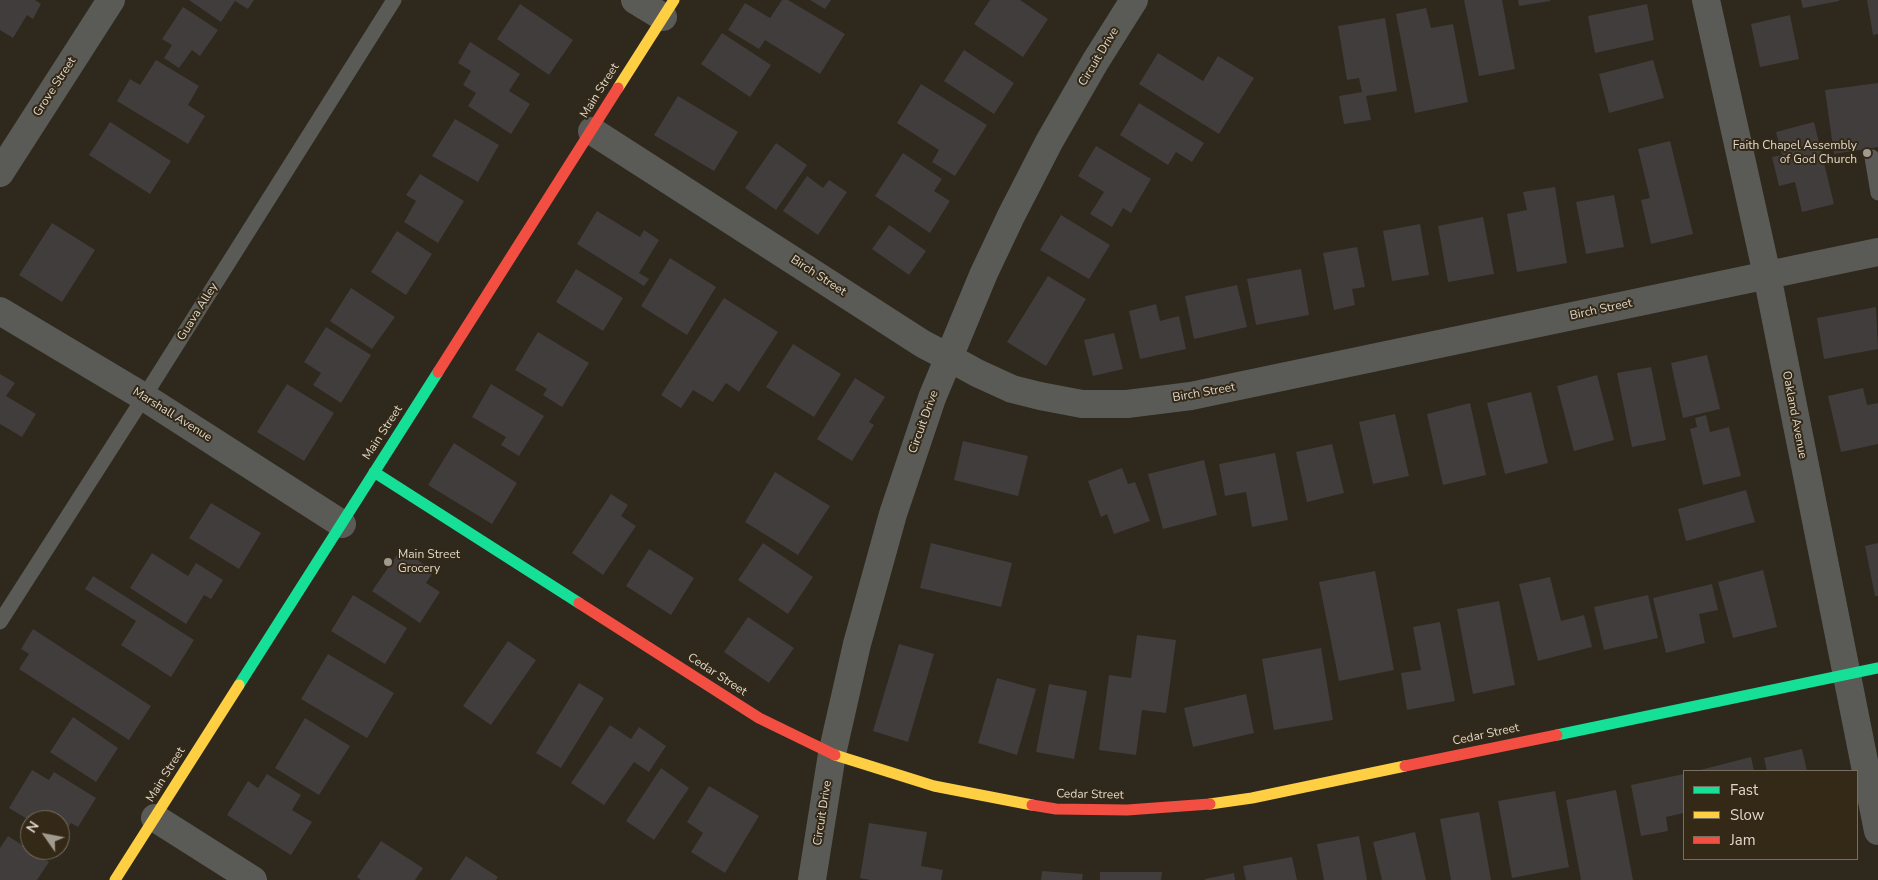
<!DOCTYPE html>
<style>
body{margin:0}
#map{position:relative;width:1878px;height:880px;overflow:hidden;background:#2e281d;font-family:"Nunito Sans",sans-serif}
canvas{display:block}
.legend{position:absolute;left:1683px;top:770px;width:175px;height:90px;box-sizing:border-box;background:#342917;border:1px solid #786f60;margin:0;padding:6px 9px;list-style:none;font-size:15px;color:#dfd8cd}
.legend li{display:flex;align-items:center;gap:10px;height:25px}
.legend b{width:25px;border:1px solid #786f60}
.north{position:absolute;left:20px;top:810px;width:50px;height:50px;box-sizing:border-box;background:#342917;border:1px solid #786f60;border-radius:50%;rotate:303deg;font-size:14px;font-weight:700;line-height:20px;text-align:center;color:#dfd8cd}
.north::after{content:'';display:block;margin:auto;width:18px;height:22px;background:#a19a8f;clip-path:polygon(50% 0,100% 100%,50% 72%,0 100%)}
</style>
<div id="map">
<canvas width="1878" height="880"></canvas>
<ul class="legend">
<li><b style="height:6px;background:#16e098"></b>Fast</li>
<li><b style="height:6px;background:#ffcf43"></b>Slow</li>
<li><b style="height:6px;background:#f24e42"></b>Jam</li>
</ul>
<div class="north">N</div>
</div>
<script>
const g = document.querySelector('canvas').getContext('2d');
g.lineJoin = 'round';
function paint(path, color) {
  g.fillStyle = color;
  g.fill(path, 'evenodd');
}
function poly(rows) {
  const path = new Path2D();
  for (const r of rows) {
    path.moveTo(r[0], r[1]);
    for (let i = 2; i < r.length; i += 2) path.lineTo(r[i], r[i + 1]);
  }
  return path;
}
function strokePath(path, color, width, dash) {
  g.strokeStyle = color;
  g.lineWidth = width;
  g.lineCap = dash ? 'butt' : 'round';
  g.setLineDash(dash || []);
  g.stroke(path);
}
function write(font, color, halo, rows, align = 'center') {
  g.font = font + ' "Nunito Sans",sans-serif';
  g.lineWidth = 4;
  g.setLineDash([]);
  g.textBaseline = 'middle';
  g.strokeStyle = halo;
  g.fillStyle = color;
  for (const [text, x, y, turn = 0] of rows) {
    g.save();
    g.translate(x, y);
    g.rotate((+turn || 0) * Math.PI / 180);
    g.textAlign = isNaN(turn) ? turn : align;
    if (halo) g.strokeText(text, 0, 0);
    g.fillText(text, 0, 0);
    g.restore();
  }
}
paint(poly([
 [0,0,35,0,41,4,33,19,27,15,13,38,0,30],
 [189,0,254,0,248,9,235,1,221,22],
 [782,0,788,0,845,34,820,74,765,40,759,49,728,30,745,3,770,18],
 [810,0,831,0,825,9],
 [990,0,1020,0,1048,19,1023,57,974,24],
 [1464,0,1502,0,1515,69,1479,76],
 [1518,0,1550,0,1550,1,1519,6],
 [1801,0,1839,0,1839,1,1803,8],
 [1867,0,1878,0,1878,34,1873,35],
 [520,4,573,40,549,75,497,39],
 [1647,4,1654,40,1595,53,1588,16],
 [183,7,218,30,200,56,192,50,179,68,164,58,172,45,162,39],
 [1426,8,1431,28,1453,24,1468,102,1415,113,1396,14],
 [1790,15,1799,59,1760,67,1751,24],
 [1385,18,1397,91,1366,96,1371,120,1344,124,1339,96,1362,92,1359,78,1347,80,1338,26],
 [722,33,771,65,750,97,701,64],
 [470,42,520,74,509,91,530,104,511,134,468,106,476,93,463,85,471,71,458,63],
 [964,50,1014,83,994,114,944,81],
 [1158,53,1203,81,1218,56,1254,78,1219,134,1139,84],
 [156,60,199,86,188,105,205,116,188,144,117,101,130,79,140,85],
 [1653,60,1664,98,1609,113,1599,74],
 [1878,83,1878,147,1834,154,1825,90],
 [921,84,987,125,955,176,932,162,939,150,897,123],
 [678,96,738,132,714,171,654,135],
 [1139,103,1204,143,1192,162,1176,152,1168,165,1120,135],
 [455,119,499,145,478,182,432,156],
 [110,122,171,161,150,194,89,155],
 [1814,122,1834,204,1802,212,1795,182,1779,186,1772,157,1782,155,1776,132],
 [1670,141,1693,234,1651,244,1641,200,1650,198,1638,149],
 [776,143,807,165,776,210,745,188],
 [1096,146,1151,179,1131,213,1123,208,1112,227,1090,214,1104,192,1078,176],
 [903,153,942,179,934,191,950,201,930,233,875,196],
 [420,174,464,201,438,243,404,222,416,201,406,195],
 [807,176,823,188,829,180,847,192,818,235,783,211],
 [1555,187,1567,263,1517,272,1507,214,1527,210,1523,192],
 [1614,195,1624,247,1586,254,1576,202],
 [597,211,640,237,644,230,659,240,639,273,649,279,644,286,577,244],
 [1061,215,1110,245,1089,279,1040,250],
 [1483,217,1494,274,1448,282,1438,226],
 [52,223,95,250,62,302,19,275],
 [1420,224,1429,275,1392,281,1383,231],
 [889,225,926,251,909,275,872,249],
 [397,231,432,254,406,295,371,272],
 [1357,247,1365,287,1352,289,1355,305,1334,310,1323,253],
 [670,258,716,287,687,335,641,306],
 [576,269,623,298,603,331,556,302],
 [1301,269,1309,315,1256,325,1247,279],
 [1048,276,1086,299,1046,366,1007,342],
 [1237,285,1247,327,1194,339,1185,296],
 [351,288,395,317,372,349,330,321],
 [724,298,778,332,739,392,726,383,713,402,693,390,681,408,661,395],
 [1156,304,1160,321,1179,316,1186,349,1140,359,1129,311],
 [1876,307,1878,349,1824,359,1817,318],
 [326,327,371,355,341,403,313,385,321,373,304,362],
 [538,332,589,363,562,407,543,395,547,389,515,370],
 [1114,333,1123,369,1093,376,1084,340],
 [793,344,841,374,814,417,766,387],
 [1707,355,1720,409,1683,418,1671,363],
 [1651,367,1666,440,1632,447,1617,373],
 [0,374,15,383,6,396,36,414,22,437,0,424],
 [1597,375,1614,440,1574,451,1557,386],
 [855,378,885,397,869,422,874,425,852,461,817,439],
 [287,384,334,413,304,461,257,432],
 [491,384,544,416,519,456,501,445,506,437,472,417],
 [1863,388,1867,405,1878,403,1878,444,1841,452,1828,396],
 [1531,392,1548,463,1505,474,1487,403],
 [1470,403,1486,475,1443,485,1427,414],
 [1395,414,1409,476,1373,484,1359,422],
 [1706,415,1710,432,1729,427,1741,476,1703,485,1690,429,1697,427,1695,418],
 [963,441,1028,456,1018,496,954,480],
 [454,443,517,483,492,524,428,485],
 [1332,444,1344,493,1307,502,1296,452],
 [1275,453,1288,520,1252,527,1246,492,1225,496,1219,464],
 [1204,460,1217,515,1163,529,1148,474],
 [1122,468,1128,484,1135,482,1150,521,1114,534,1107,514,1101,517,1088,481],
 [775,472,830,506,798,555,745,522],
 [1746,490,1755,522,1686,541,1678,509],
 [611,494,628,505,621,516,636,526,603,575,572,553],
 [211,503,261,533,239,569,189,538],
 [763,543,813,577,788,614,738,580],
 [931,543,1012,563,1001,607,920,588],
 [1878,543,1878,596,1875,596,1865,546],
 [401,549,434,571,426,583,440,592,420,623,372,591],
 [649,549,694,578,671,615,626,586],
 [152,553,188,576,196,563,223,580,211,599,204,595,186,624,130,588],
 [1763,570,1777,627,1733,638,1718,582],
 [1375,571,1394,670,1339,681,1319,582],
 [93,576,194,640,171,677,121,645,136,621,85,589],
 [1550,577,1561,621,1584,615,1592,647,1538,661,1519,584],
 [1712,584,1718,610,1699,614,1705,643,1666,653,1653,598],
 [353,595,407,628,385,664,331,631],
 [1648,595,1658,638,1604,650,1594,607],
 [1499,601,1515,685,1473,694,1457,609],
 [748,617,794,648,769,683,724,652],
 [1440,622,1455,701,1407,710,1401,673,1421,670,1413,627],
 [33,629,151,706,129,740,19,669,29,654,21,649],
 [1137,635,1176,640,1166,713,1142,710,1136,755,1099,750,1109,675,1131,678],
 [508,641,536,660,491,725,463,706],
 [899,644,934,654,908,742,873,731],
 [1321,648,1333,720,1274,730,1262,659],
 [328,654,394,693,367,738,301,699],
 [997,678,1036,689,1017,755,978,743],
 [579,683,604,698,561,768,536,753],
 [1049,684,1087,691,1074,759,1036,752],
 [1246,694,1254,733,1193,747,1184,708],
 [73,717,118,748,96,782,50,752],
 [305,718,350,746,319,795,275,768],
 [610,725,631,739,639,727,666,746,649,772,634,762,604,805,571,783],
 [1802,749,1807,771,1767,771,1764,758],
 [1751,757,1754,771,1696,771],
 [661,768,689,788,654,840,626,821],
 [32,770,49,780,54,772,96,798,78,827,71,823,60,840,60,820,29,820,9,808],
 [267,774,301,795,292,810,312,822,291,855,227,815,248,781,258,788],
 [1684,774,1684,813,1666,817,1668,831,1641,836,1631,785],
 [709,786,759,816,725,873,691,852,703,833,687,822],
 [1616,790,1633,880,1581,880,1566,800],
 [1555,791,1569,867,1512,878,1498,801],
 [1479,812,1491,880,1451,880,1440,819],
 [869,823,927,832,921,866,943,870,941,880,870,880,860,878],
 [1415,832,1426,880,1382,880,1373,842],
 [8,836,49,862,37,880,0,880,0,848],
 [1359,836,1367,880,1324,880,1317,844],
 [381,841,423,868,415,880,361,880,357,877],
 [466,856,498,877,496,880,450,880],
 [1292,857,1297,880,1246,880,1243,866],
 [1042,871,1083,874,1082,880,1041,880],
 [1100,872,1162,872,1161,880,1100,880],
 [1234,873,1235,880,1205,880,1205,879]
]), '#413d3c');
strokePath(poly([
 [1872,157,1878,193],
 [0,622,144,397,394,0]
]), '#5a5a56', 15);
strokePath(poly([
 [635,0,663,17],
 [1706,0,1767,275,1878,831],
 [592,131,923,344,948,357,977,373,1012,389,1040,396,1082,404,1127,404,1191,396,1878,252],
 [0,173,111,0],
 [0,311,144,397,342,524],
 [155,818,253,880],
 [812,880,832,754,857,644,893,514,932,398,984,273,1011,216,1049,142,1095,62,1134,0]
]), '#5a5a56', 28);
strokePath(poly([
 [374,472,579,603],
 [239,685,438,372],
 [1557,735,1878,668]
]), '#16e098', 11);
strokePath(poly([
 [618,88,674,0],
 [835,755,934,786,1032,805],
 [1210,804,1252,798,1405,766],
 [115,880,239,685]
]), '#ffcf43', 11);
strokePath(poly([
 [438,372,618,88],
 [579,603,759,718,835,755],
 [1405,766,1557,735],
 [1032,805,1056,809,1127,810,1210,804]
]), '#f24e42', 11);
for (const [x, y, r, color] of [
 [1867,153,5,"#a19a8f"],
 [388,562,5,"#a19a8f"]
]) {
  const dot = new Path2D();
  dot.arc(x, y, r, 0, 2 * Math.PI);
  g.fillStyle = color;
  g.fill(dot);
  strokePath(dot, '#342917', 2);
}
write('12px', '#dfd8cd', '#342917', [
 ["Circuit Drive",1099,57,-59],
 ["Grove Street",55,87,-57],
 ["Main Street",600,91,-58],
 ["Birch Street",818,276,33],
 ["Birch Street",1601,310,-12],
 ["Guava Alley",198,312,-58],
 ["Birch Street",1204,393,-10],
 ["Marshall Avenue",172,415,32],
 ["Oakland Avenue",1794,415,79],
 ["Circuit Drive",924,422,-70],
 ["Main Street",383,433,-57],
 ["Cedar Street",717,675,33],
 ["Cedar Street",1486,735,-12],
 ["Main Street",166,775,-58],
 ["Cedar Street",1090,795,1],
 ["Circuit Drive",823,813,-81]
]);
write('12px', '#dfd8cd', '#342917', [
 ["Faith Chapel Assembly",1857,146],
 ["of God Church",1857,160],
 ["Main Street",398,555,"left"],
 ["Grocery",398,569,"left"]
], 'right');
</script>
